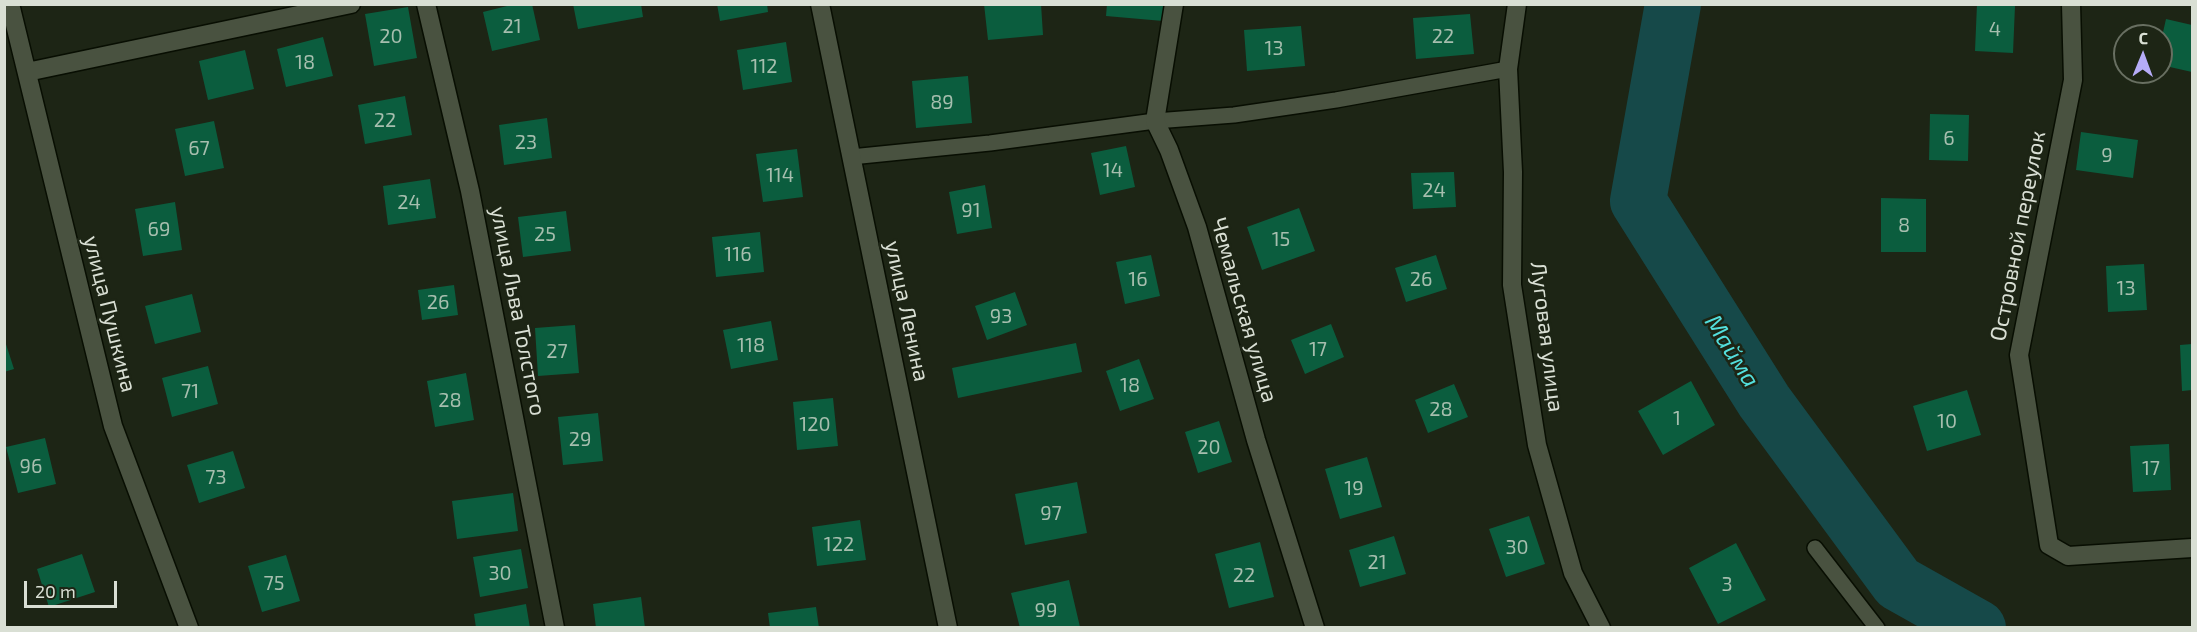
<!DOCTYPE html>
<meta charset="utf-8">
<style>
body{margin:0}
#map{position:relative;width:2197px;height:632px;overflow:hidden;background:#1d2515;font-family:"Exo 2",sans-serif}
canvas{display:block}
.frame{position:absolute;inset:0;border:6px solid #d9dfd4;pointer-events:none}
.north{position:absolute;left:2113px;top:24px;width:60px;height:60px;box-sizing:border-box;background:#1d2515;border:2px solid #686f61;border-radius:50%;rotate:1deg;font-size:16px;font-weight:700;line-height:24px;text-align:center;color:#d9dfd4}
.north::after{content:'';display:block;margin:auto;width:21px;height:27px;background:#b6acf8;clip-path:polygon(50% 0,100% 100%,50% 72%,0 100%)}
.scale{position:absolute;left:24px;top:581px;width:93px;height:27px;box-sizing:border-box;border:3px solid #d9dfd4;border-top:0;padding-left:8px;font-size:18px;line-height:21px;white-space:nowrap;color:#d9dfd4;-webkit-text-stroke:4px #1d2515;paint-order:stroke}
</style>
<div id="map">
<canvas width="2197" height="632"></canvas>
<div class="frame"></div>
<div class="north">С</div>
<div class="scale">20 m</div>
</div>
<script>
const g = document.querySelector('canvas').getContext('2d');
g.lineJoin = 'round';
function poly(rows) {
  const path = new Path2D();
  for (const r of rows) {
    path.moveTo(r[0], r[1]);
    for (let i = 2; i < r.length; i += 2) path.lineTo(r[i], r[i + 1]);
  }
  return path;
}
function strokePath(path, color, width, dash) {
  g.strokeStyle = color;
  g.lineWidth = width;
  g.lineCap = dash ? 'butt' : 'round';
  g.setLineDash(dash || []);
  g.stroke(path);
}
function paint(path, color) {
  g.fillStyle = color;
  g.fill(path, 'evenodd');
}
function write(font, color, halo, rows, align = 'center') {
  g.font = font + ' "Exo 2",sans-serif';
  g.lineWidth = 5;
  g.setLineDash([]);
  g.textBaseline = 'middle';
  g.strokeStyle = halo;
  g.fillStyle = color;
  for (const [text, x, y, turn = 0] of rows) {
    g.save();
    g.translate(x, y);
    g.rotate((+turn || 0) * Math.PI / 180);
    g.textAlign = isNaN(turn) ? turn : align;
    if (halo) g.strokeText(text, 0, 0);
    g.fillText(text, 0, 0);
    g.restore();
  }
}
strokePath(poly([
 [1673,4,1638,201,1764,401,1898,583,1978,628]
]), '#164949', 56);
paint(poly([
 [515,4,532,4,540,40,492,51,483,12],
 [573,4,641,4,643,17,578,29],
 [717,4,767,4,768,12,720,21],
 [984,4,1041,4,1043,35,988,40],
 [1107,4,1164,4,1163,21,1106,16],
 [1977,4,2015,6,2013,53,1975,51],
 [408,7,417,58,374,66,365,14],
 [1470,14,1474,54,1416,59,1413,18],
 [2166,19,2192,25,2192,72,2161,65,2161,41],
 [1301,26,1305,66,1247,71,1244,30],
 [323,37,333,76,286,87,277,49],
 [786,42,792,82,743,90,737,50],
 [245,50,254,89,208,100,199,61],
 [968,76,972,123,916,128,912,81],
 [405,96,412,135,365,144,358,105],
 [1930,114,1969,115,1968,161,1929,160],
 [547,118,552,158,504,165,499,125],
 [214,121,224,168,185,176,175,129],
 [2081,132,2138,140,2133,178,2076,170],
 [1126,146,1135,187,1100,195,1091,153],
 [797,149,803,197,763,202,756,154],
 [1454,172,1456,207,1413,209,1411,173],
 [430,179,436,218,388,225,383,186],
 [985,185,992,228,957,234,949,192],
 [1881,198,1926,199,1926,252,1881,252],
 [175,202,182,250,143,256,135,209],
 [1299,208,1315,251,1262,270,1247,227],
 [566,211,571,251,523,257,518,217],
 [760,232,764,272,716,277,712,237],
 [1151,255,1160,296,1125,304,1116,262],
 [1436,255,1447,289,1406,302,1395,268],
 [2144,264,2147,310,2108,312,2106,266],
 [454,285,458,315,422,320,418,290],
 [1015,292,1027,325,987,340,975,306],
 [192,294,201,332,155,344,145,306],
 [771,321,778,360,731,369,723,330],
 [1331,324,1344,357,1305,374,1291,340],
 [575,325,579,373,538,376,535,328],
 [4,338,14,369,4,372],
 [1076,343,1082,372,958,398,952,368],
 [2192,344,2192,390,2182,391,2180,345],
 [1139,359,1154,399,1120,411,1106,371],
 [208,366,218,404,172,417,162,378],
 [466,373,474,420,435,427,427,381],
 [1691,381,1715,425,1663,455,1638,411],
 [1454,384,1468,417,1428,433,1415,400],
 [1967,390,1981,435,1927,451,1913,406],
 [833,398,838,446,797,450,793,402],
 [598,413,603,461,563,465,558,417],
 [1219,421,1232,462,1198,473,1185,432],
 [45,438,56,484,18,493,6,447],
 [2169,444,2171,490,2133,492,2130,446],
 [233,451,245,488,199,503,187,465],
 [1367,457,1382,507,1340,519,1325,469],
 [1077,482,1087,533,1025,545,1015,494],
 [513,493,518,531,457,539,452,501],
 [1529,516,1545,564,1506,577,1489,529],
 [860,520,866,560,817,566,812,527],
 [1394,536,1406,574,1360,587,1349,550],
 [1260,542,1274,597,1229,608,1215,554],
 [1736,543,1766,600,1718,624,1689,568],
 [521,549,528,588,480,597,473,557],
 [82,554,95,592,49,607,37,569],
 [286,555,300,601,262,612,248,566],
 [1069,580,1080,627,1020,628,1011,593],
 [641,597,645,628,596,628,593,604],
 [526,604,530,628,476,628,474,614],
 [816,607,819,628,770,628,768,613]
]), '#0b5d3e');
const lane = poly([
 [851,157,990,143,1155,121,1234,115,1336,100,1508,69],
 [1815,548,1877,628]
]);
const street = poly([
 [10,4,113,426,189,628],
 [426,4,470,191,555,628],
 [1174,4,1155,121,1169,150,1197,227,1256,440,1315,628],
 [1517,4,1508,69,1513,172,1512,285,1537,445,1573,573,1601,628],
 [2071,4,2073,80,2019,355,2049,545,2068,556,2192,548],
 [27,72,351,4]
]);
const secondary = poly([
 [820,4,948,628]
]);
strokePath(lane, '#080e02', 18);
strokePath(street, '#080e02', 21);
strokePath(secondary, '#080e02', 21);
strokePath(lane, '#495240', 15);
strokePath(street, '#495240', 18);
strokePath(secondary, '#495240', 18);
write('20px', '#a6beae', null, [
 ["21",512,26],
 ["4",1995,29],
 ["20",391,36],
 ["22",1443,36],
 ["13",1274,48],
 ["18",305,62],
 ["112",764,66],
 ["89",942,102],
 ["22",385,120],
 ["6",1949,138],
 ["23",526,142],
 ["67",199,148],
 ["9",2107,155],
 ["14",1113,170],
 ["114",780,175],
 ["24",1434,190],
 ["24",409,202],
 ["91",971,210],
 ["8",1904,225],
 ["69",159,229],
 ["25",545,234],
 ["15",1281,239],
 ["116",738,254],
 ["16",1138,279],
 ["26",1421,279],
 ["13",2126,288],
 ["26",438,302],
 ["93",1001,316],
 ["118",751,345],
 ["17",1318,349],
 ["27",557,351],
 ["18",1130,385],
 ["71",190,391],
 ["28",450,400],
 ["28",1441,409],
 ["1",1677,418],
 ["10",1947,421],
 ["120",815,424],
 ["29",580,439],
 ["20",1209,447],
 ["96",31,466],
 ["17",2151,468],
 ["73",216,477],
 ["19",1354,488],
 ["97",1051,513],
 ["122",839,544],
 ["30",1517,547],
 ["21",1377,562],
 ["30",500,573],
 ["22",1244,575],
 ["75",274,583],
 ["3",1727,584],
 ["99",1046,610]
]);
write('22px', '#d9dfd4', '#1d2515', [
 ["Островной переулок",2018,236,-79],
 ["Чемальская улица",1244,310,74],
 ["улица Льва Толстого",518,311,79],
 ["улица Ленина",907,311,78],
 ["улица Пушкина",110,314,76],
 ["Луговая улица",1547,337,83]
]);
write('italic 24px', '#53dfdd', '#1d2515', [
 ["Майма",1732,351,58]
]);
</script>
